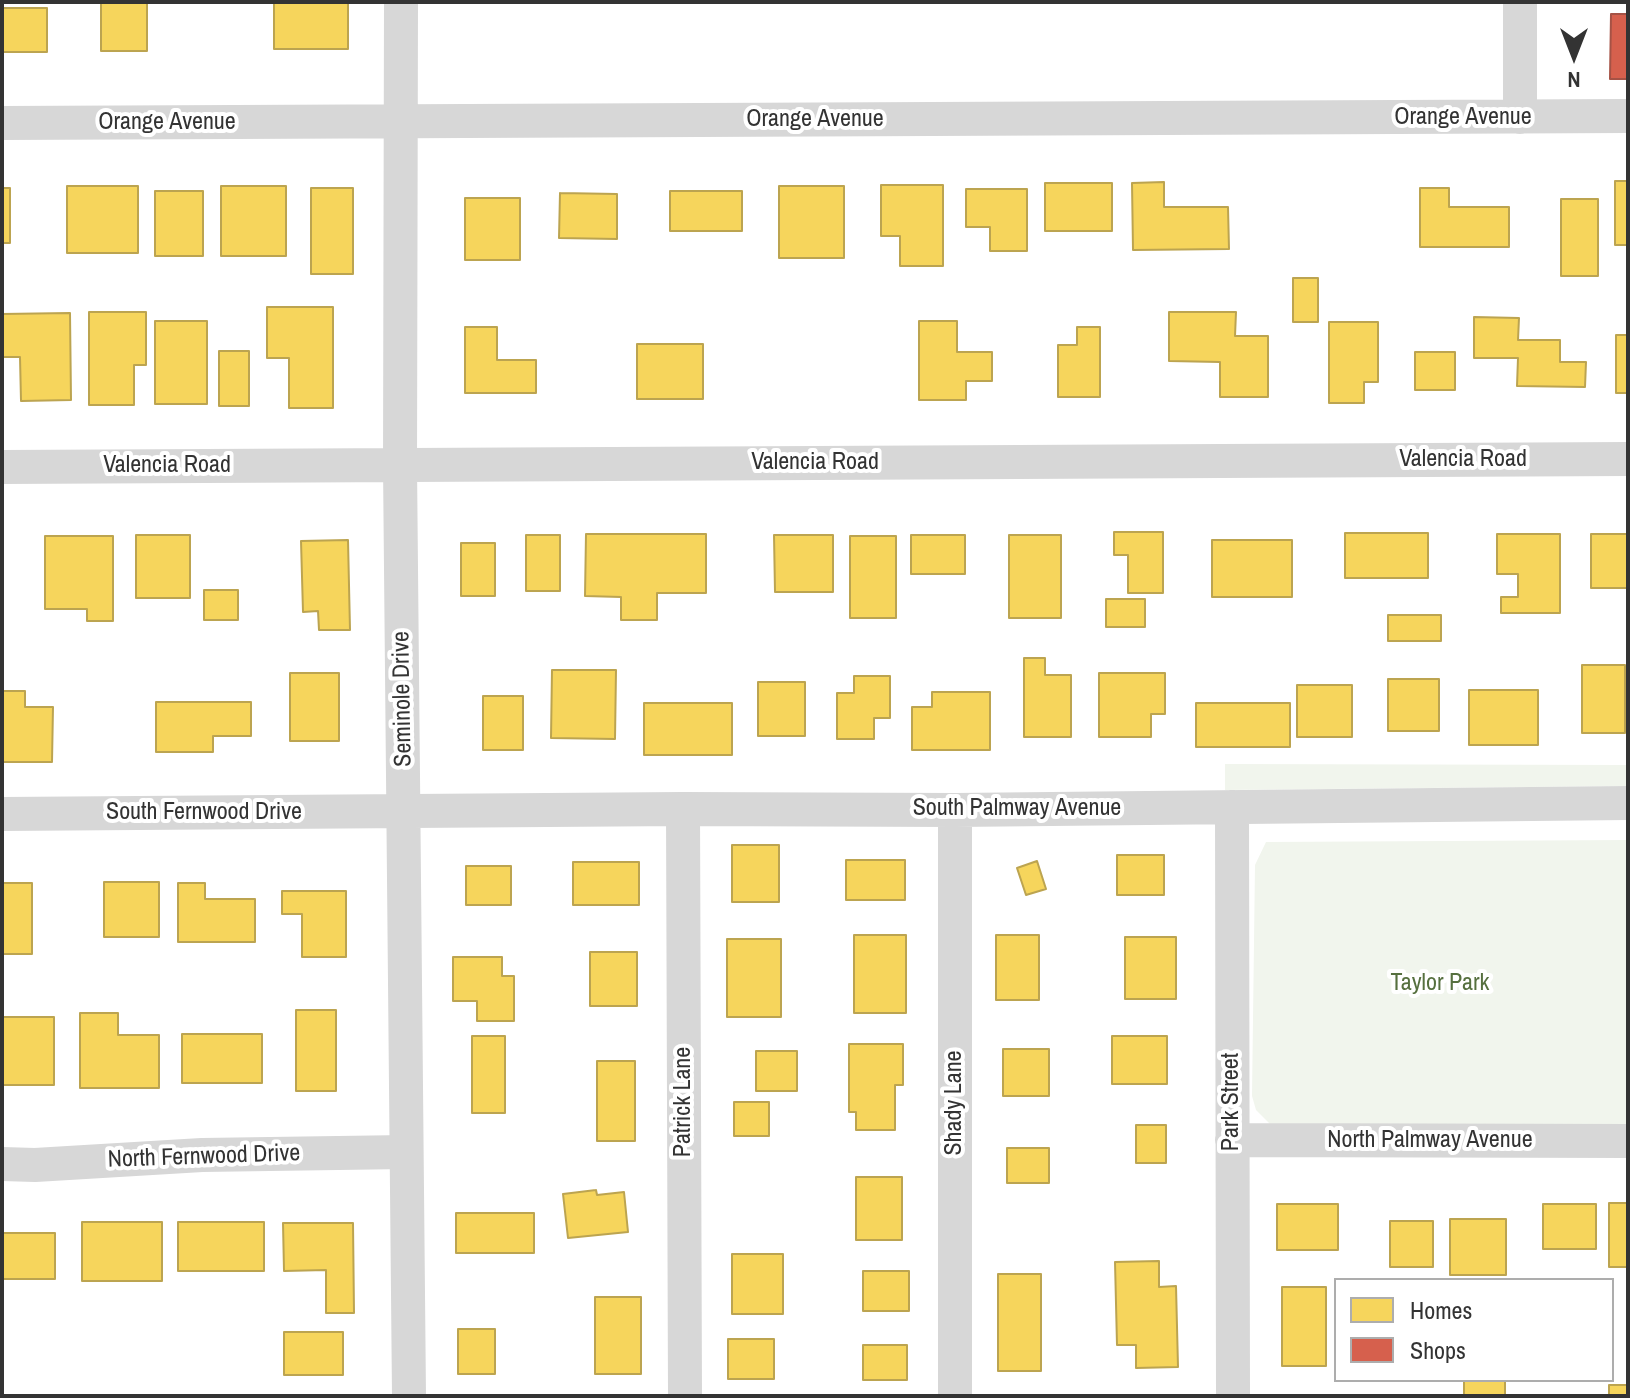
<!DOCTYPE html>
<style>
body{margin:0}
#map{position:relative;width:1630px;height:1398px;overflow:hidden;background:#fff;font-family:"Archivo Narrow",sans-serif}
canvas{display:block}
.frame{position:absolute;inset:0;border:4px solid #333;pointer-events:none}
.legend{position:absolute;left:1334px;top:1278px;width:280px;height:104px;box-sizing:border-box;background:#fff;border:2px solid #adadad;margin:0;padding:10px 14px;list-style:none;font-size:24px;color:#333}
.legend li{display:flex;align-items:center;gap:16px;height:40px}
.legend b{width:40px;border:2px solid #adadad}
.north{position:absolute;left:1534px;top:16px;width:80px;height:80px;-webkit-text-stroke:6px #fff;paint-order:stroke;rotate:180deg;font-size:22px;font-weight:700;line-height:32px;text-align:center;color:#333}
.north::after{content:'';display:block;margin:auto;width:28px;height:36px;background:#333;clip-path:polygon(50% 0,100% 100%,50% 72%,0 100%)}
</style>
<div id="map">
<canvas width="1630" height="1398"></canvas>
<div class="frame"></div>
<ul class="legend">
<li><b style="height:22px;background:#f6d55c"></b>Homes</li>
<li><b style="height:22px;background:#d6604d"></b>Shops</li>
</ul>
<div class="north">N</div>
</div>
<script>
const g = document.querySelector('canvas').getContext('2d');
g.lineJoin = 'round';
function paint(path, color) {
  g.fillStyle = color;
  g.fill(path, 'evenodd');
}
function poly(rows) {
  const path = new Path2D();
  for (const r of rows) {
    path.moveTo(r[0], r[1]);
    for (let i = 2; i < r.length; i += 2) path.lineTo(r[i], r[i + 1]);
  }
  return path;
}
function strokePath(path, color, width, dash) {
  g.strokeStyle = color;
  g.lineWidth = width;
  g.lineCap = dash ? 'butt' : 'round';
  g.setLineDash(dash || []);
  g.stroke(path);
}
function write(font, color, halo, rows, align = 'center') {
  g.font = font + ' "Archivo Narrow",sans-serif';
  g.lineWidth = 8;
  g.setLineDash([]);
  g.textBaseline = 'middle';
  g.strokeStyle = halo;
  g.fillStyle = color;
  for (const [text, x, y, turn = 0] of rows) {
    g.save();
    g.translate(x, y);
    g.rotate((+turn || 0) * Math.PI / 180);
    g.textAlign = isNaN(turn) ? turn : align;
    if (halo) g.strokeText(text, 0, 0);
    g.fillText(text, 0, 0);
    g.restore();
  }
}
paint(poly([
 [1225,764,1628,765,1628,786,1225,790],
 [1628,840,1628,1126,1274,1128,1256,1110,1252,1096,1255,865,1266,842]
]), '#f1f5ed');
const homes = poly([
 [101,2,147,2,147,51,101,51,101,2],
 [274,2,348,2,348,49,274,49,274,2],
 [2,8,47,8,47,52,2,52,2,8],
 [1615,181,1628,181,1628,245,1615,245,1615,181],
 [1164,182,1164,207,1228,207,1229,249,1133,250,1132,183,1164,182],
 [1045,183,1112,183,1112,231,1045,231,1045,183],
 [881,185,943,185,943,266,900,266,900,236,881,236,881,185],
 [67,186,138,186,138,253,67,253,67,186],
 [221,186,286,186,286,256,221,256,221,186],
 [779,186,844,186,844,258,779,258,779,186],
 [2,188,10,188,10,243,2,243,2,188],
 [311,188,353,188,353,274,311,274,311,188],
 [1420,188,1449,188,1449,207,1509,207,1509,247,1420,247,1420,188],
 [966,189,1027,189,1027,251,990,251,990,227,966,227,966,189],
 [155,191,203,191,203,256,155,256,155,191],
 [670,191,742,191,742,231,670,231,670,191],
 [560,193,617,194,617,239,559,238,560,193],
 [465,198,520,198,520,260,465,260,465,198],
 [1561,199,1598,199,1598,276,1561,276,1561,199],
 [1293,278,1318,278,1318,322,1293,322,1293,278],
 [267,307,333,307,333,408,289,408,289,358,267,358,267,307],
 [89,312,146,312,146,365,134,365,134,405,89,405,89,312],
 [1169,312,1236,312,1235,336,1268,336,1268,397,1220,397,1220,362,1169,361,1169,312],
 [70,313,71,400,21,401,20,357,2,357,2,314,70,313],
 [1474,317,1519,318,1518,340,1560,340,1560,362,1586,362,1585,387,1517,386,1518,358,1474,358,1474,317],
 [155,321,207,321,207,404,155,404,155,321],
 [919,321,957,321,957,352,992,352,992,381,966,381,966,400,919,400,919,321],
 [1329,322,1378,322,1378,382,1364,382,1364,403,1329,403,1329,322],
 [465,327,497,327,497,360,536,360,536,393,465,393,465,327],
 [1077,327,1100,327,1100,397,1058,397,1058,345,1077,345,1077,327],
 [1616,335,1628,335,1628,393,1616,393,1616,335],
 [637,344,703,344,703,399,637,399,637,344],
 [219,351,249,351,249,406,219,406,219,351],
 [1415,352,1455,352,1455,390,1415,390,1415,352],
 [1114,532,1163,532,1163,593,1128,593,1128,555,1114,555,1114,532],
 [1345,533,1428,533,1428,578,1345,578,1345,533],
 [586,534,706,534,706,593,657,593,657,620,621,620,621,597,585,596,586,534],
 [1497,534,1560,534,1560,613,1501,613,1501,597,1518,597,1518,574,1497,574,1497,534],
 [1591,534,1628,534,1628,588,1591,588,1591,534],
 [136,535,190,535,190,598,136,598,136,535],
 [526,535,560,535,560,591,526,591,526,535],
 [774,535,833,535,833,592,775,592,774,535],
 [911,535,965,535,965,574,911,574,911,535],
 [1009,535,1061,535,1061,618,1009,618,1009,535],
 [45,536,113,536,113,621,87,621,87,609,45,609,45,536],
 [850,536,896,536,896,618,850,618,850,536],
 [348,540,350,630,319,630,318,611,303,612,301,541,348,540],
 [1212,540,1292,540,1292,597,1212,597,1212,540],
 [461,543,495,543,495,596,461,596,461,543],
 [204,590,238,590,238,620,204,620,204,590],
 [1106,599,1145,599,1145,627,1106,627,1106,599],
 [1388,615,1441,615,1441,641,1388,641,1388,615],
 [1024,658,1045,658,1045,675,1071,675,1071,737,1024,737,1024,658],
 [1582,665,1625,665,1625,733,1582,733,1582,665],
 [552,670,616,670,615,739,551,738,552,670],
 [290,673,339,673,339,741,290,741,290,673],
 [1099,673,1165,673,1165,714,1151,714,1151,737,1099,737,1099,673],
 [854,676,890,676,890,718,874,718,874,739,837,739,837,693,854,693,854,676],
 [1388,679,1439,679,1439,731,1388,731,1388,679],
 [758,682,805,682,805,736,758,736,758,682],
 [1297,685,1352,685,1352,737,1297,737,1297,685],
 [1469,690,1538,690,1538,745,1469,745,1469,690],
 [2,691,25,691,25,707,53,707,52,762,2,762,2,691],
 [932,692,990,692,990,750,912,750,912,707,932,707,932,692],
 [483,696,523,696,523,750,483,750,483,696],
 [156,702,251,702,251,736,213,736,213,752,156,752,156,702],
 [644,703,732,703,732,755,644,755,644,703],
 [1196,703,1290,703,1290,747,1196,747,1196,703],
 [732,845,779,845,779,902,732,902,732,845],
 [1117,855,1164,855,1164,895,1117,895,1117,855],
 [846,860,905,860,905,900,846,900,846,860],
 [1037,861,1046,889,1026,895,1017,868,1037,861],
 [573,862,639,862,639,905,573,905,573,862],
 [466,866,511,866,511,905,466,905,466,866],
 [104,882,159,882,159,937,104,937,104,882],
 [2,883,32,883,32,954,2,954,2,883],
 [178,883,205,883,205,899,255,899,255,942,178,942,178,883],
 [282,891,346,891,346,957,302,957,302,914,282,914,282,891],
 [854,935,906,935,906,1013,854,1013,854,935],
 [996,935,1039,935,1039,1000,996,1000,996,935],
 [1125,937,1176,937,1176,999,1125,999,1125,937],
 [727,939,781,939,781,1017,727,1017,727,939],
 [590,952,637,952,637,1006,590,1006,590,952],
 [453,957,502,957,502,976,514,976,514,1021,477,1021,477,1001,453,1001,453,957],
 [296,1010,336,1010,336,1091,296,1091,296,1010],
 [80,1013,118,1013,118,1035,159,1035,159,1088,80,1088,80,1013],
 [3,1017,54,1017,54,1085,3,1085,3,1017],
 [182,1034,262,1034,262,1083,182,1083,182,1034],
 [472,1036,505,1036,505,1113,472,1113,472,1036],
 [1112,1036,1167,1036,1167,1084,1112,1084,1112,1036],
 [849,1044,903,1044,903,1085,895,1085,895,1130,856,1130,856,1112,849,1112,849,1044],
 [1003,1049,1049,1049,1049,1096,1003,1096,1003,1049],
 [756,1051,797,1051,797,1091,756,1091,756,1051],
 [597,1061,635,1061,635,1141,597,1141,597,1061],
 [734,1102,769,1102,769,1136,734,1136,734,1102],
 [1136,1125,1166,1125,1166,1163,1136,1163,1136,1125],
 [1007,1148,1049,1148,1049,1183,1007,1183,1007,1148],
 [856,1177,902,1177,902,1240,856,1240,856,1177],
 [596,1190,597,1195,624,1192,628,1232,568,1238,563,1194,596,1190],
 [1609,1203,1628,1203,1628,1267,1609,1267,1609,1203],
 [1277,1204,1338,1204,1338,1250,1277,1250,1277,1204],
 [1543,1204,1596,1204,1596,1249,1543,1249,1543,1204],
 [456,1213,534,1213,534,1253,456,1253,456,1213],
 [1450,1219,1506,1219,1506,1275,1450,1275,1450,1219],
 [1390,1221,1433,1221,1433,1267,1390,1267,1390,1221],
 [82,1222,162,1222,162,1281,82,1281,82,1222],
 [178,1222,264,1222,264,1271,178,1271,178,1222],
 [283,1223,353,1223,354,1313,326,1313,326,1270,284,1271,283,1223],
 [2,1233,55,1233,55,1279,2,1279,2,1233],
 [732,1254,783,1254,783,1314,732,1314,732,1254],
 [1159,1261,1159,1287,1176,1286,1178,1367,1136,1368,1136,1345,1117,1345,1115,1262,1159,1261],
 [863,1271,909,1271,909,1311,863,1311,863,1271],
 [998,1274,1041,1274,1041,1371,998,1371,998,1274],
 [1282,1287,1326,1287,1326,1366,1282,1366,1282,1287],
 [595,1297,641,1297,641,1374,595,1374,595,1297],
 [458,1329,495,1329,495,1374,458,1374,458,1329],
 [284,1332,343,1332,343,1375,284,1375,284,1332],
 [728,1339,774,1339,774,1379,728,1379,728,1339],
 [863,1345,907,1345,907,1380,863,1380,863,1345],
 [1464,1380,1505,1380,1505,1396,1464,1396,1464,1380],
 [1609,1385,1628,1385,1628,1396,1609,1396,1609,1385]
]);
paint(homes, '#f6d55c');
strokePath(homes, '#bca450', 2);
const shops = poly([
 [1611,14,1628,14,1628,79,1610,79,1611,14]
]);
paint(shops, '#d6604d');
strokePath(shops, '#a55245', 2);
strokePath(poly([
 [401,2,400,465,409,1396],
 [1520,117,1520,2],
 [2,123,1628,116],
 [2,467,1628,459],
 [1232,807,1233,1396],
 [683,809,685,1396],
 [955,810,955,1396],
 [2,814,683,809,955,810,1628,803],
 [1232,1140,1628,1141],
 [2,1164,35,1165,202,1155,406,1152]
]), '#d7d7d7', 34);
write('24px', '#333', '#fff', [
 ["Orange Avenue",1463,118],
 ["Orange Avenue",815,120],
 ["Orange Avenue",167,123],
 ["Valencia Road",1463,460],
 ["Valencia Road",815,463],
 ["Valencia Road",167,466],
 ["Seminole Drive",403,699,-91],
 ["South Palmway Avenue",1017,809],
 ["South Fernwood Drive",204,813],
 ["Patrick Lane",684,1102,-90],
 ["Park Street",1232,1102,-90],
 ["Shady Lane",955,1103,-90],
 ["North Palmway Avenue",1430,1141],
 ["North Fernwood Drive",204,1157,-2]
]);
write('24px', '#56703f', '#fff', [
 ["Taylor Park",1440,984]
]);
</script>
